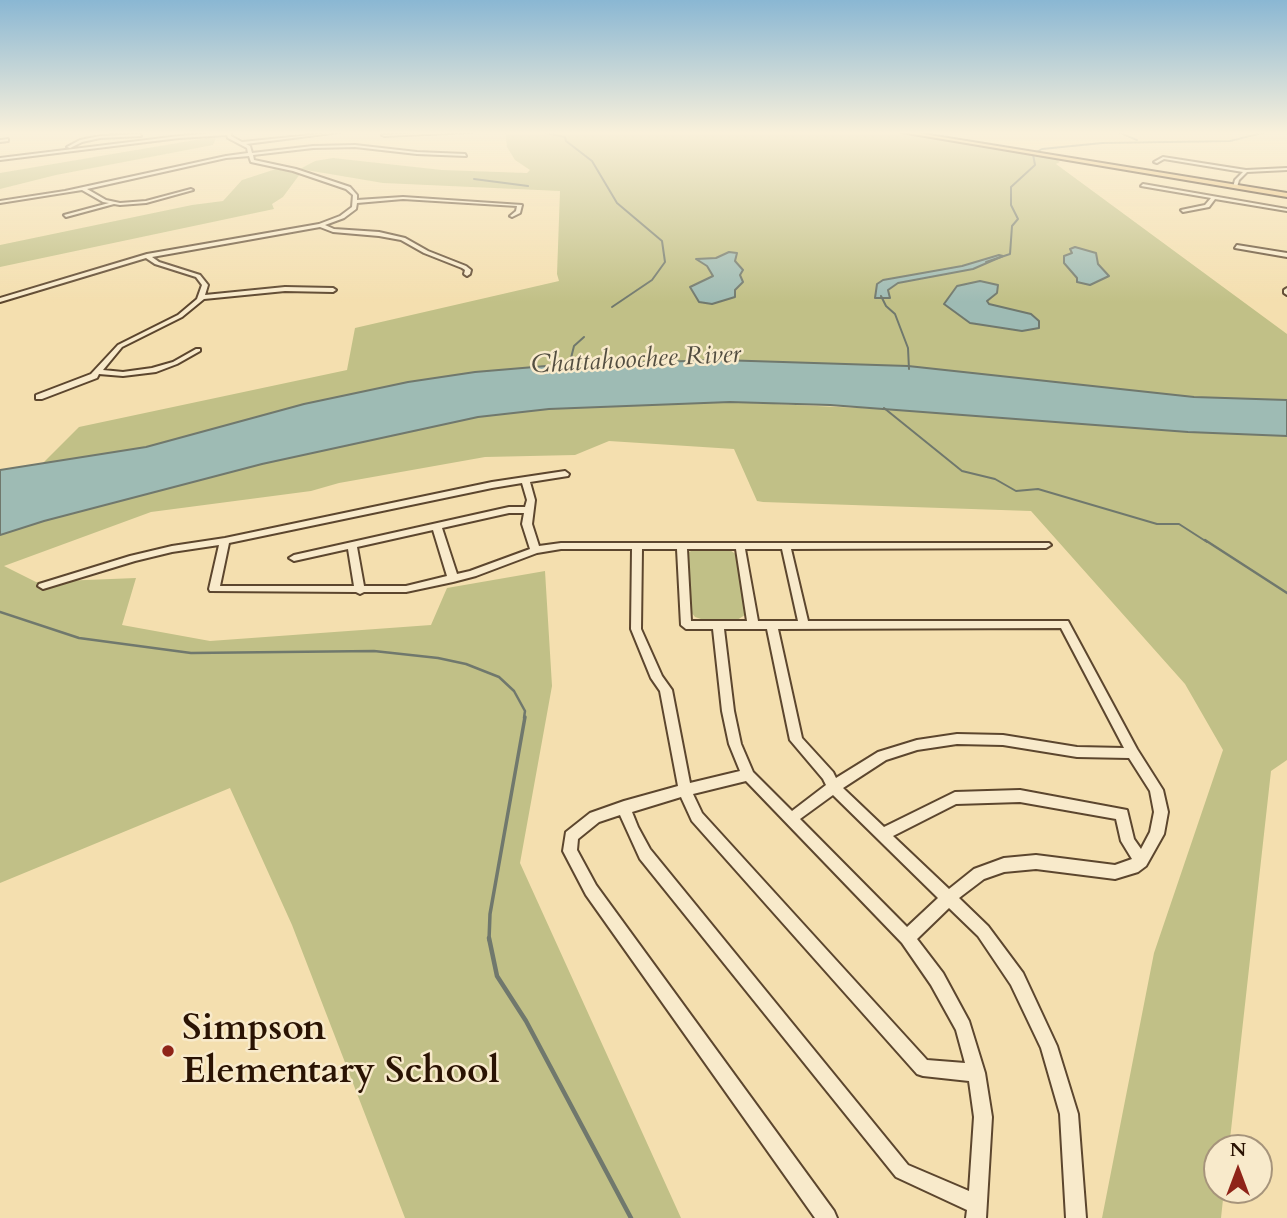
<!DOCTYPE html>
<style>
body{margin:0}
#map{position:relative;width:1287px;height:1218px;overflow:hidden;background:#f4dfaf;font-family:Cardo,serif}
canvas{display:block}
.north{position:absolute;left:1203px;top:1134px;width:70px;height:70px;box-sizing:border-box;background:#f8eacb;border:2px solid #a6947b;border-radius:50%;rotate:0deg;font-size:19px;font-weight:700;line-height:28px;text-align:center;color:#2a1303}
.north::after{content:'';display:block;margin:auto;width:24px;height:32px;background:#8f2418;clip-path:polygon(50% 0,100% 100%,50% 72%,0 100%)}
</style>
<div id="map">
<canvas width="1287" height="1218"></canvas>
<div class="north">N</div>
</div>
<script>
const g = document.querySelector('canvas').getContext('2d');
g.lineJoin = 'round';
function paint(path, color) {
  g.fillStyle = color;
  g.fill(path, 'evenodd');
}
function poly(rows) {
  const path = new Path2D();
  for (const r of rows) {
    path.moveTo(r[0], r[1]);
    for (let i = 2; i < r.length; i += 2) path.lineTo(r[i], r[i + 1]);
  }
  return path;
}
function strokePath(path, color, width, dash) {
  g.strokeStyle = color;
  g.lineWidth = width;
  g.lineCap = dash ? 'butt' : 'round';
  g.setLineDash(dash || []);
  g.stroke(path);
}
function write(font, color, halo, rows, align = 'center') {
  g.font = font + ' Cardo,serif';
  g.lineWidth = 5;
  g.setLineDash([]);
  g.textBaseline = 'middle';
  g.strokeStyle = halo;
  g.fillStyle = color;
  for (const [text, x, y, turn = 0] of rows) {
    g.save();
    g.translate(x, y);
    g.rotate((+turn || 0) * Math.PI / 180);
    g.textAlign = isNaN(turn) ? turn : align;
    if (halo) g.strokeText(text, 0, 0);
    g.fillText(text, 0, 0);
    g.restore();
  }
}
paint(poly([
 [505,132,909,132,1051,155,1060,162,1056,164,1287,334,1287,401,1213,401,1069,383,765,363,19,487,79,427,347,370,355,328,559,281,557,274,560,191,383,183,300,169,315,161,333,158,442,170,527,173,530,170,515,160,507,147],
 [207,138,216,138,213,145,56,175,0,189,0,173],
 [276,169,300,174,283,197,272,204,274,209,0,267,0,245,192,205,223,201,242,180],
 [730,402,904,410,1188,432,1287,436,1287,760,1271,771,1229,1148,1217,1148,1217,1190,1224,1190,1221,1218,1102,1218,1154,953,1223,750,1185,684,1031,511,763,502,757,501,734,449,609,441,575,455,485,457,339,483,311,491,151,512,4,566,36,582,136,578,122,625,210,641,431,625,447,588,545,571,552,686,520,863,681,1218,405,1218,292,925,230,788,0,883,0,535,44,521,262,464,478,417,549,409],
 [696,548,727,548,737,555,745,615,737,620,704,620,695,617,691,612,686,554]
]), '#c1c087');
const water = poly([
 [1075,247,1096,253,1098,264,1109,276,1090,285,1077,282,1077,278,1064,263,1064,256,1072,253,1070,249,1075,247],
 [729,252,737,253,735,261,743,270,740,275,743,282,735,290,735,297,712,304,699,302,690,287,713,276,707,266,696,259,716,258,729,252],
 [999,255,1003,256,973,269,898,283,888,290,890,298,875,298,877,284,883,280,962,266,999,255],
 [980,281,998,285,997,293,987,301,989,304,1031,314,1039,321,1039,328,1022,331,970,323,944,304,957,286,980,281],
 [720,360,908,366,1194,397,1287,400,1287,436,1188,432,830,405,730,402,549,409,478,417,262,464,44,521,0,535,0,470,146,447,304,404,408,382,475,372,558,365,720,360]
]);
paint(water, '#9ebbb4');
strokePath(water, '#70786d', 2);
strokePath(poly([
 [541,132,565,137,566,141,592,161,617,203,662,241,665,262,652,280,612,307],
 [1118,132,1137,140],
 [474,179,528,186],
 [986,262,1010,254,1012,226,1018,219,1011,205,1011,187,1035,165,1033,154,1042,149,1102,143,1230,141,1266,132],
 [881,296,886,306,895,314,908,348,909,369],
 [569,366,574,346,584,337],
 [884,408,962,471,995,479,1016,491,1038,489,1157,524,1179,524,1207,542]
]), '#70786d', 2);
strokePath(poly([
 [1205,540,1287,593],
 [0,612,79,638,191,653,374,651,438,658,466,664,499,677,514,691,525,711,524,718]
]), '#70786d', 2.5);
strokePath(poly([
 [489,940,490,914,525,717]
]), '#70786d', 3.5);
strokePath(poly([
 [489,938,497,976,526,1021,631,1218]
]), '#70786d', 4.5);
const minor = poly([
 [227,132,231,132,231,136,242,142,340,132,246,144,250,146,252,153,313,146,355,145,417,152,465,154,466,156,417,154,355,147,313,148,253,155,254,160,296,169,350,187,357,195,357,200,403,197,522,205,520,213,512,217,510,216,516,211,517,206,403,199,357,203,356,209,344,218,325,225,334,229,379,232,405,238,428,251,466,266,471,270,470,274,467,276,464,274,465,270,462,268,424,253,401,240,379,236,333,232,320,227,152,257,159,262,200,275,208,285,205,295,285,287,333,288,336,290,333,292,285,291,204,299,182,317,122,347,103,370,123,372,152,368,173,362,196,349,200,349,200,351,177,364,156,372,123,376,99,374,97,378,42,399,36,399,36,395,91,374,118,345,178,315,197,299,202,285,196,277,155,264,146,258,0,302,0,298,147,254,319,224,340,216,352,207,353,195,346,189,293,171,251,162,249,156,226,158,87,189,106,200,120,203,146,201,191,189,193,190,146,203,120,205,114,204,66,217,64,215,109,203,103,202,82,190,0,203,0,201,65,191,226,156,248,153,247,148,228,138,227,135,179,138,0,160,0,158,179,136,227,132],
 [472,132,384,136,382,135,450,132,472,132],
 [140,134,141,136,100,138,82,142,70,148,67,147,80,140,100,136,140,134],
 [8,139,8,141,0,142,0,140,8,139],
 [1163,157,1246,170,1287,168,1287,170,1247,172,1239,180,1237,187,1235,188,1233,187,1235,180,1243,172,1164,159,1157,163,1154,162,1163,157],
 [1143,184,1287,209,1287,211,1215,199,1209,207,1183,212,1181,210,1205,205,1211,198,1141,186,1143,184],
 [1237,245,1287,253,1287,257,1235,248,1237,245],
 [1287,288,1287,295,1284,293,1284,290,1287,288],
 [565,471,569,474,568,476,530,482,535,500,532,524,539,546,561,543,1049,543,1051,545,1046,548,791,549,808,621,1068,621,1137,749,1163,790,1168,812,1164,834,1146,866,1138,872,1115,879,1036,869,1004,872,984,879,959,898,988,926,1023,973,1057,1046,1078,1114,1086,1218,1066,1218,1060,1114,1041,1048,1011,985,978,936,949,908,917,939,943,973,969,1021,985,1073,992,1117,986,1218,966,1218,967,1210,896,1177,640,859,620,815,599,822,578,839,577,850,596,885,834,1211,837,1218,815,1218,586,895,563,851,566,832,590,813,624,801,678,786,660,691,651,678,631,629,632,549,561,549,537,553,476,576,453,582,406,592,364,592,360,594,356,592,210,591,209,589,219,545,172,552,135,561,43,589,38,586,39,584,130,556,172,546,225,538,492,482,565,471],
 [522,483,527,500,525,507,509,507,294,555,289,558,294,561,348,549,354,586,220,586,229,543,492,488,522,483],
 [509,513,524,513,522,524,530,549,470,571,457,574,442,528,509,513],
 [433,530,447,576,406,586,364,586,357,547,433,530],
 [642,549,677,549,681,625,686,629,713,629,722,711,729,744,740,771,690,783,672,690,662,676,641,629,642,549],
 [687,549,736,549,747,621,691,621,687,549],
 [745,549,782,549,798,621,758,621,745,549],
 [1061,628,1124,748,1077,747,1003,735,957,734,917,740,878,752,836,778,833,772,802,738,778,629,1061,628],
 [724,629,767,629,790,740,823,779,826,785,792,811,753,772,741,744,734,711,724,629],
 [957,744,1003,745,1077,757,1129,758,1150,791,1154,812,1150,832,1141,849,1134,839,1127,810,1020,790,955,792,884,827,843,788,886,760,917,750,957,744],
 [746,781,902,943,931,985,956,1030,965,1063,927,1060,702,813,693,794,746,781],
 [833,795,938,898,907,927,800,819,833,795],
 [681,797,692,821,917,1074,923,1076,969,1081,974,1117,969,1191,908,1165,650,849,638,827,632,812,681,797],
 [1020,802,1116,819,1121,841,1132,859,1115,865,1036,855,1004,858,974,869,949,889,893,836,956,804,1020,802]
]);
const major = poly([
 [901,132,911,132,1287,193,1287,197,901,132]
]);
strokePath(minor, '#5c462e', 4);
strokePath(major, '#2a1303', 4);
paint(minor, '#f8eacb');
paint(major, '#eac078');
const sky = g.createLinearGradient(0, 0, 0, 302);
sky.addColorStop(0, '#8ab7d3');
sky.addColorStop(0.44, '#faf1db');
sky.addColorStop(1, '#faf1db00');
g.fillStyle = sky;
g.fillRect(0, 0, 1287, 302);
for (const [x, y, r, color] of [
 [168,1051,7,"#8f2418"]
]) {
  const dot = new Path2D();
  dot.arc(x, y, r, 0, 2 * Math.PI);
  g.fillStyle = color;
  g.fill(dot);
  strokePath(dot, '#f8eacb', 2.5);
}
write('italic 26px', '#534e41', '#f8eacb', [
 ["Chattahoochee River",636,361,-3]
]);
write('bold 37px', '#2a1303', '#f8eacb', [
 ["Simpson",182,1030],
 ["Elementary School",182,1073]
], 'left');
</script>
